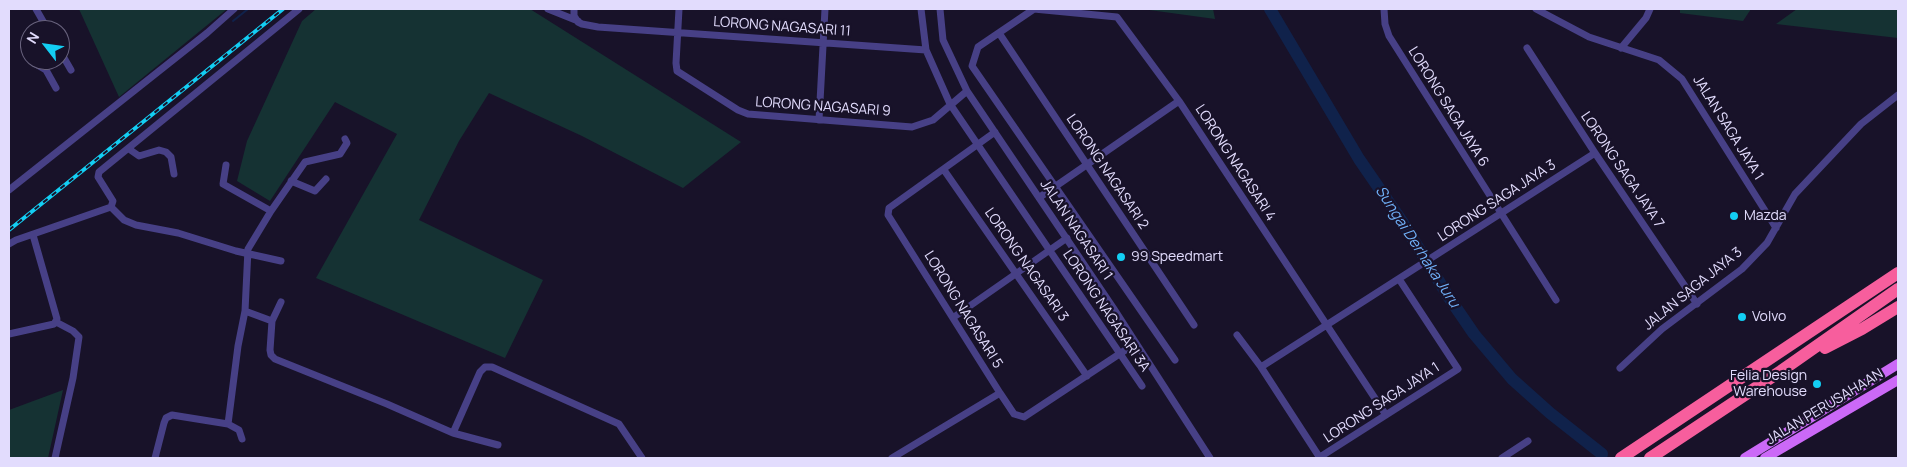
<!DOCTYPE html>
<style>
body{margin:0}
#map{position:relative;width:1907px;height:467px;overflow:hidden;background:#181229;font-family:Manrope,sans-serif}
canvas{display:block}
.frame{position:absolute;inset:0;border:10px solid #e2dcfd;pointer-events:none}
.north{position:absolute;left:20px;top:20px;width:50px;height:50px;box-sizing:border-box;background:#181229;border:1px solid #69637e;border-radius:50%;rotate:300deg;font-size:14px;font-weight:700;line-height:20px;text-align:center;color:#e2dcfd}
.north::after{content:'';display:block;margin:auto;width:18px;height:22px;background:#13cef3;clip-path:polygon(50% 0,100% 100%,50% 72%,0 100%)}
</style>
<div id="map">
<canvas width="1907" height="467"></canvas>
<div class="frame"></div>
<div class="north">N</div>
</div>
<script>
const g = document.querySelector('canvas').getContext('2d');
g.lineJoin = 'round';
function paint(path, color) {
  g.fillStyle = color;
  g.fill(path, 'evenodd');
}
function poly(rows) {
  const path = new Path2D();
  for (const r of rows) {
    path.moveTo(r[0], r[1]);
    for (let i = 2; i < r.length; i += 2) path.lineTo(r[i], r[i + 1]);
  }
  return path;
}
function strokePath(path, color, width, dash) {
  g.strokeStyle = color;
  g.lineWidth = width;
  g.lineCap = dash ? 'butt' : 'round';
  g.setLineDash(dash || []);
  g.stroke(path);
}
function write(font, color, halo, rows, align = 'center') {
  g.font = font + ' Manrope,sans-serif';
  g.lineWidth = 4.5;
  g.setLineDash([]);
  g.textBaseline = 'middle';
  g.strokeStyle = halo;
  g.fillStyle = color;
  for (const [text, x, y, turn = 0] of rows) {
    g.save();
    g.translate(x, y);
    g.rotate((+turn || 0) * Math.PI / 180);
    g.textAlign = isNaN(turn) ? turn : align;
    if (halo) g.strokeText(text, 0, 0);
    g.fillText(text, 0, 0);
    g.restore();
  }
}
paint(poly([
 [79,9,227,9,119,97],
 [316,9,530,9,741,142,683,188,582,136,489,93,459,141,419,220,543,280,505,358,316,278,397,134,335,102,270,201,237,181,247,141,302,21],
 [1142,9,1213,9,1215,19],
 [1680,9,1751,9,1743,21,1680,13],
 [1797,9,1898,9,1898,38,1776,24],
 [63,390,48,458,9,458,9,410]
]), '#153233');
strokePath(poly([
 [233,21,248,9]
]), '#10224b', 2);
strokePath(poly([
 [1270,9,1359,159,1403,223,1448,296,1474,334,1512,379,1550,413,1602,454]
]), '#10224b', 12);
strokePath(poly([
 [36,9,48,30],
 [548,9,578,21],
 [574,9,574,16,578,22,582,24,598,27,926,50],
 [679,9,676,63,677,71,738,110,748,114,912,127,933,120,967,91],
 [921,9,926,50,950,104,1142,386],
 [940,9,943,40,967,91,1114,309,1210,458],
 [1384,9,1385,24,1389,36,1556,300],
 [1536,9,1589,37,1659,60,1682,79,1776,228],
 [999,33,1194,325],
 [1527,48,1595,153,1697,304],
 [1621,48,1646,18,1650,9],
 [60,51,71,70],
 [34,63,46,70,56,88],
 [819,120,825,9],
 [995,132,889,208,888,215,1000,393,1014,414,1024,417,1136,343],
 [129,149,139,156,159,150,166,152,171,157,174,174],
 [226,165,223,184,271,211],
 [944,170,1087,376],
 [291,181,315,191,326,179],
 [9,190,207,33,234,9],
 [1040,197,1179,101],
 [111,207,124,220,136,225,178,233,236,251,281,261],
 [9,244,16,240,111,207,113,201,98,177,99,172,299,9],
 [281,302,272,321,270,350,271,355,275,359,387,404,453,433,498,445],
 [245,311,272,321],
 [954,317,1067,238],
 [9,334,54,324,57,319,33,235],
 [1237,335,1261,367,1320,458],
 [1175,360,972,66,978,47,1034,9,1117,17,1179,101,1386,415],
 [1261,367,1595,153],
 [1620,368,1662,329,1742,269,1767,243,1795,194,1861,124,1898,95],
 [228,424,238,346,245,311,248,249,271,211,305,162,340,154,347,143,345,139],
 [453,433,480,372,485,367,492,367,619,424,642,458],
 [1320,457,1458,369,1399,279],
 [55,458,73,378,79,337,73,331,56,322],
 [155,458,164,423,166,418,172,415,228,424,239,430,242,439],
 [892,458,1000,393],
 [1502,458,1528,441]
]), '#474086', 7);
strokePath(poly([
 [1745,458,1898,364],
 [1765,458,1898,380]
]), '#cb69f7', 10);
strokePath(poly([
 [1825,348,1862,329,1898,307],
 [1621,458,1898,273],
 [1650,458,1781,371,1898,289]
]), '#f75e9d', 12);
const rail = poly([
 [9,230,283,9]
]);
strokePath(rail, '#13cef3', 4);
strokePath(rail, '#181229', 2, [5.5]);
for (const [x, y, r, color] of [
 [1734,216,5,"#13cef3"],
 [1121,257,5,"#13cef3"],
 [1742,317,5,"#13cef3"],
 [1817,384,5,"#13cef3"]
]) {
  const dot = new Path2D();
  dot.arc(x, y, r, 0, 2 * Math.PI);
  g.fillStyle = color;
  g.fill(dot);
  strokePath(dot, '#181229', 2);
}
write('14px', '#e2dcfd', '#181229', [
 ["LORONG NAGASARI 11",782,27,4],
 ["LORONG NAGASARI 9",823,107,4],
 ["LORONG SAGA JAYA 6",1448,107,58],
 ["JALAN SAGA JAYA 1",1728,128,58],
 ["LORONG NAGASARI 4",1235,163,57],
 ["LORONG SAGA JAYA 7",1622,170,56],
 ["LORONG NAGASARI 2",1107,172,56],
 ["LORONG SAGA JAYA 3",1497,201,-33],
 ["JALAN NAGASARI 1",1076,230,56],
 ["LORONG NAGASARI 3",1026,265,55],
 ["JALAN SAGA JAYA 3",1693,289,-39],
 ["LORONG NAGASARI 5",963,310,58],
 ["LORONG NAGASARI 3A",1106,311,56],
 ["LORONG SAGA JAYA 1",1382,403,-33],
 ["JALAN PERUSAHAAN",1825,407,-31]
]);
write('14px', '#e2dcfd', '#181229', [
 ["Mazda",1744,216],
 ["99 Speedmart",1131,257],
 ["Volvo",1752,317],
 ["Felia Design",1807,376,"right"],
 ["Warehouse",1807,392,"right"]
], 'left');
write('italic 15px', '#70b0f8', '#181229', [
 ["Sungai Derhaka Juru",1417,247,57]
]);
</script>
